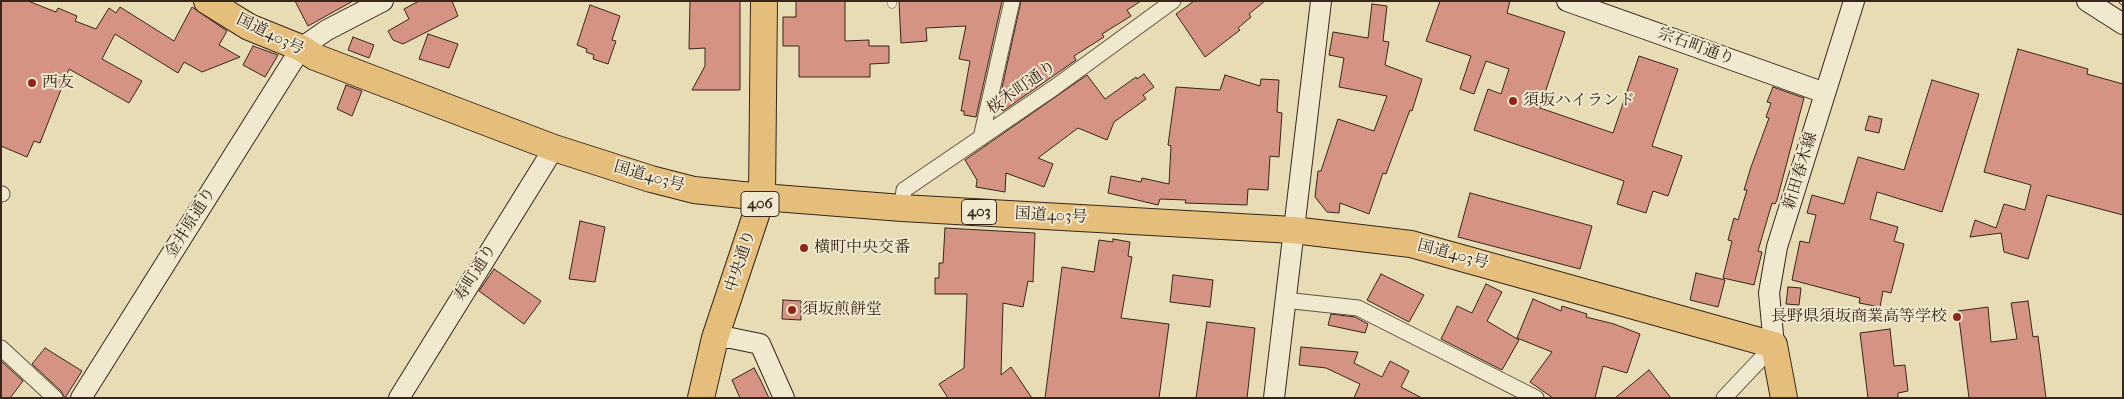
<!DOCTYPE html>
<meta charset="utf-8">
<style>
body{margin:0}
#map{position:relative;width:2124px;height:399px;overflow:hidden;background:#e8dcb5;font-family:"IM FELL French Canon",serif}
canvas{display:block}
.frame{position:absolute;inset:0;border:2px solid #38261b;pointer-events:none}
</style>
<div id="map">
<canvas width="2124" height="399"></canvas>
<div class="frame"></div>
</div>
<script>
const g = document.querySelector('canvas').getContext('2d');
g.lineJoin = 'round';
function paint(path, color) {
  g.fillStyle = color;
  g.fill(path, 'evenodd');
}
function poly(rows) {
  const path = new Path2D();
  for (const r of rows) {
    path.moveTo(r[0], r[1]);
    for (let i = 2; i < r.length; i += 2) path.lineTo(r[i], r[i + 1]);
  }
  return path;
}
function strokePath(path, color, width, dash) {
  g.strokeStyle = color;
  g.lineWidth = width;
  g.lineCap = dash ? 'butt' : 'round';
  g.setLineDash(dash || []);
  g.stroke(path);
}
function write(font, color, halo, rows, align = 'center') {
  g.font = font + ' "IM FELL French Canon","Noto Serif JP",serif';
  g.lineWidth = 4;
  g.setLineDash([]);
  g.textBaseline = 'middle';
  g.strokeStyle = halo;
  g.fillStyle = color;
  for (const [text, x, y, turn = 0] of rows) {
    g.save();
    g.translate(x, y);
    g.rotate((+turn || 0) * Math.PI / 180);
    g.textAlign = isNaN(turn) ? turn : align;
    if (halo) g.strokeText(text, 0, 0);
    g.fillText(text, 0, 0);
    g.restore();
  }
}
const building = poly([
 [1,1,28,1,56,12,58,8,77,16,75,21,96,29,109,8,116,13,120,7,174,41,192,7,227,31,219,45,240,57,202,72,184,62,178,73,115,34,102,59,142,81,129,103,69,69,40,143,34,141,27,157,1,146,1,1],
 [295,1,353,1,308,26,295,1],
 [419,1,452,1,458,16,403,44,393,40,388,31,409,19,404,9,419,1],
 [690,1,740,1,740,90,692,90,705,66,705,48,689,49,690,1],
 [796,1,845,1,845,41,869,40,869,46,889,46,889,63,870,64,870,77,799,77,799,46,783,46,783,17,796,17,796,1],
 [899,1,1002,1,976,117,964,115,964,111,961,111,970,61,959,59,966,26,926,28,927,41,901,43,899,1],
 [1021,1,1141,1,1127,10,1131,16,1102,34,1104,37,1074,56,1076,60,1003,111,998,106,1021,1],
 [1194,1,1265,1,1249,14,1251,17,1238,28,1240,30,1205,57,1176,14,1194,1],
 [1440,1,1510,1,1507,13,1565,32,1540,108,1613,133,1639,56,1678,69,1652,146,1682,156,1668,196,1653,191,1646,213,1617,204,1624,181,1474,130,1488,89,1501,94,1509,69,1486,61,1474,94,1460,89,1471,56,1426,41,1440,1],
 [1372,4,1387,6,1383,41,1389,42,1385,65,1422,79,1412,111,1410,110,1386,174,1383,173,1369,214,1340,203,1339,213,1327,212,1315,197,1318,171,1321,171,1338,119,1374,131,1387,96,1339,87,1344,58,1329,55,1333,32,1368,38,1372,4],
 [590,5,620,16,612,40,616,41,608,64,593,59,594,55,586,52,587,49,577,45,590,5],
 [428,34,458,44,449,68,419,59,428,34],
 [353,37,374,45,369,58,348,50,353,37],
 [253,46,278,55,265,77,243,65,253,46],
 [2018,49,2088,69,2087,74,2123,84,2123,215,2047,195,2028,259,2004,252,2001,233,1970,237,1975,220,1996,228,2004,204,2025,210,2031,185,1984,172,2018,49],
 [1144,74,1154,87,1143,95,1146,99,1114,122,1107,140,1078,128,1038,158,1053,164,1044,187,1006,173,1005,192,976,187,977,180,965,160,1087,75,1105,99,1136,77,1137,79,1144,74],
 [1225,75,1260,86,1261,79,1279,80,1277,112,1282,113,1279,157,1270,156,1268,190,1248,189,1247,205,1185,203,1186,200,1160,199,1158,205,1108,193,1111,176,1141,182,1142,178,1169,184,1171,146,1168,145,1176,87,1220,90,1225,75],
 [1932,80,1979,94,1942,212,1877,192,1870,219,1898,227,1894,241,1904,244,1891,293,1883,291,1880,307,1859,303,1860,298,1792,280,1800,241,1809,243,1816,215,1807,213,1812,195,1844,204,1858,157,1904,170,1932,80],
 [346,85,362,91,352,116,337,109,346,85],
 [1773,87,1804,98,1777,200,1775,204,1772,203,1758,251,1762,252,1754,285,1723,278,1732,241,1728,240,1734,218,1738,220,1747,190,1744,190,1751,167,1769,118,1766,117,1771,103,1767,102,1773,87],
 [1869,116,1882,119,1879,133,1865,130,1869,116],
 [1470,193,1592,226,1580,269,1458,237,1470,193],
 [580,221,605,227,595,282,569,279,580,221],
 [945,228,1035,233,1033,282,1028,281,1023,307,1003,303,1001,375,1011,367,1032,398,948,398,939,384,964,368,967,294,935,294,935,278,939,278,939,263,943,263,945,228],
 [1113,239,1130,242,1128,256,1132,257,1121,318,1169,324,1159,398,1045,398,1062,267,1094,272,1099,240,1113,242,1113,239],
 [494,269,541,301,524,324,479,291,494,269],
 [1696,273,1725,280,1718,307,1690,300,1696,273],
 [1381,274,1424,295,1409,322,1367,300,1381,274],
 [1173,275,1213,280,1210,307,1170,302,1173,275],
 [1486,284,1502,292,1487,321,1519,340,1502,370,1441,339,1457,306,1472,313,1486,284],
 [1788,287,1801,288,1799,305,1786,304,1788,287],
 [1533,299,1561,311,1562,306,1587,314,1586,317,1614,324,1640,334,1627,373,1603,366,1595,398,1553,398,1530,382,1552,352,1517,338,1533,299],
 [783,300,801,301,801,320,782,319,783,300],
 [2028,301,2033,337,2038,336,2046,398,1969,398,1958,311,1988,307,1991,342,2017,339,2011,303,2028,301],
 [1331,314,1355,317,1368,324,1365,333,1328,325,1331,314],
 [1207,322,1255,328,1247,398,1196,398,1207,322],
 [1890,329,1894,366,1905,365,1908,391,1898,393,1898,398,1868,398,1860,333,1890,329],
 [1301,347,1358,352,1354,363,1382,377,1390,361,1409,371,1401,387,1422,398,1354,398,1360,384,1326,368,1299,365,1301,347],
 [45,348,82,371,65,398,61,391,32,364,45,348],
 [1,361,23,381,10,398,1,398,1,361],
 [754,368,760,379,769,398,740,398,732,380,754,368],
 [1649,370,1671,398,1615,398,1649,370]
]);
paint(building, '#d59483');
strokePath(building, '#38261b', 1);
const lane = poly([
 [892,4,892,1]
]);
const street = poly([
 [981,138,1012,1],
 [1,194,2,194],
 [902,208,904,190,1055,87,1173,1],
 [1284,300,1358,308,1536,398],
 [1,348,55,398],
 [1724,398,1774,345]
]);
const secondary = poly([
 [1567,1,1825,93],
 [2087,1,2123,24],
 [715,338,731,338,760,344,784,398],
 [1774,345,1769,293,1777,247,1854,1],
 [81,398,301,48,327,30,383,1],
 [399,398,554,148],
 [1274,398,1321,1]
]);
const highway = poly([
 [207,1,249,27,301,48,315,57,554,148,651,179,694,190,762,197,902,208,1293,230,1411,244,1774,345,1784,398],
 [701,398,715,338,762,197,764,1]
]);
strokePath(lane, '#645442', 9);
strokePath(street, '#645442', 17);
strokePath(secondary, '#38261b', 22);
strokePath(highway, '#38261b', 28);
strokePath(lane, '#f0e8cf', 8);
strokePath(street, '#f0e8cf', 15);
strokePath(secondary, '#f0e8cf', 20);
strokePath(highway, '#e4be7a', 26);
const rail = poly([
 [2121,1,2123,3]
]);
strokePath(rail, '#38261b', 5.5);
strokePath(rail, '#f0e8cf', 4, [11]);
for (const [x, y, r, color] of [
 [32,83,5,"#8f2418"],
 [1513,101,5,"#8f2418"],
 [804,248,5,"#8f2418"],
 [792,310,5,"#8f2418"],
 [1957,317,5,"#8f2418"]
]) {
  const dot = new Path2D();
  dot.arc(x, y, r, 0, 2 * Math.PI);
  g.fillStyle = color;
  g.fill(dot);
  strokePath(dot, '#f0e8cf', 2);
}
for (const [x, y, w] of [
 [760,204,38],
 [979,212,35]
]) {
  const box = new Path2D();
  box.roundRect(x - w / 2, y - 12.5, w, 25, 4);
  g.fillStyle = '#f0e8cf';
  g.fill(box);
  strokePath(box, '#38261b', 1);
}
write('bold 15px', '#38261b', null, [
 ["406",760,204],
 ["403",979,212]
]);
write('16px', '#38261b', '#f0e8cf', [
 ["国道403号",270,35,26],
 ["宗石町通り",1696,47,20],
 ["桜木町通り",1022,88,-35],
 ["新田春木線",1801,171,-73],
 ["国道403号",649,177,16],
 ["国道403号",1051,216,3],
 ["金井原通り",191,223,-58],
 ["国道403号",1453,255,15],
 ["中央通り",741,261,-72],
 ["寿町通り",476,273,-58]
]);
write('16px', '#38261b', '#f0e8cf', [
 ["西友",42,83],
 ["須坂ハイランド",1523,101],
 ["横町中央交番",814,248],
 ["須坂煎餅堂",802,310],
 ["長野県須坂商業高等学校",1947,317,"right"]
], 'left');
</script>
